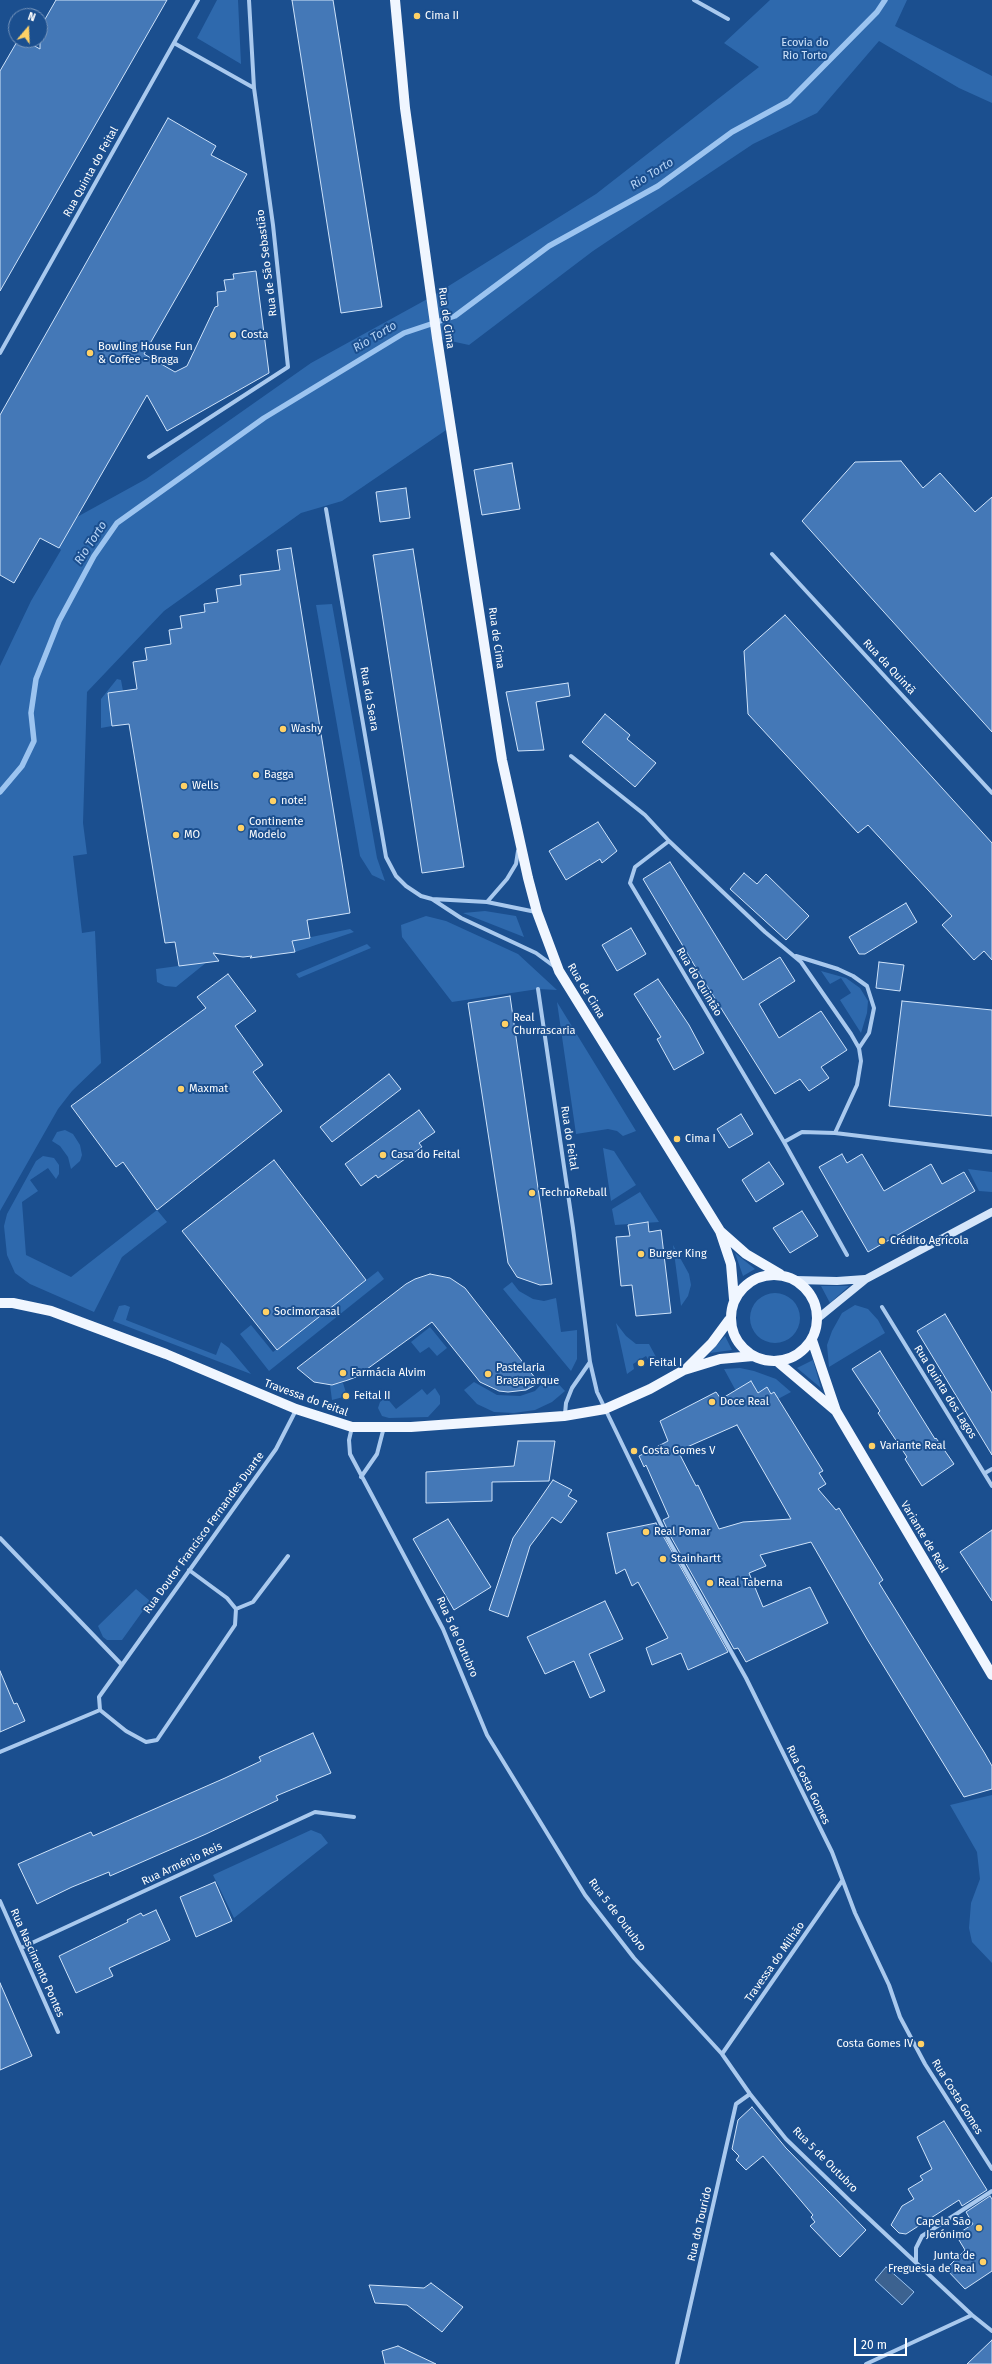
<!DOCTYPE html>
<meta charset="utf-8">
<style>
body{margin:0}
#map{position:relative;width:992px;height:2364px;overflow:hidden;background:#1b4f8f;font-family:"Fira Sans",sans-serif}
canvas{display:block}
.north{position:absolute;left:8px;top:8px;width:40px;height:40px;box-sizing:border-box;background:#1b4f8f;border:1px solid #7695bc;border-radius:50%;rotate:19deg;font-size:11px;font-weight:700;line-height:16px;text-align:center;color:#fff}
.north::after{content:'';display:block;margin:auto;width:14px;height:18px;background:#ffd166;clip-path:polygon(50% 0,100% 100%,50% 72%,0 100%)}
.scale{position:absolute;left:854px;top:2338px;width:53px;height:18px;box-sizing:border-box;border:2px solid #fff;border-top:0;padding-left:5px;font-size:12px;line-height:14px;white-space:nowrap;color:#fff;-webkit-text-stroke:3px #1b4f8f;paint-order:stroke}
</style>
<div id="map">
<canvas width="992" height="2364"></canvas>
<div class="north">N</div>
<div class="scale">20 m</div>
</div>
<script>
const g = document.querySelector('canvas').getContext('2d');
g.lineJoin = 'round';
function paint(path, color) {
  g.fillStyle = color;
  g.fill(path, 'evenodd');
}
function poly(rows) {
  const path = new Path2D();
  for (const r of rows) {
    if (r.length === 3) {
      path.moveTo(r[0] + r[2], r[1]);
      path.arc(r[0], r[1], r[2], 0, 2 * Math.PI);
      continue;
    }
    path.moveTo(r[0], r[1]);
    for (let i = 2; i < r.length; i += 2) path.lineTo(r[i], r[i + 1]);
  }
  return path;
}
function strokePath(path, color, width, dash) {
  g.strokeStyle = color;
  g.lineWidth = width;
  g.lineCap = dash ? 'butt' : 'round';
  g.setLineDash(dash || []);
  g.stroke(path);
}
function write(font, color, halo, rows, align = 'center') {
  g.font = font + ' "Fira Sans",sans-serif';
  g.lineWidth = 4;
  g.setLineDash([]);
  g.textBaseline = 'middle';
  g.strokeStyle = halo;
  g.fillStyle = color;
  for (const [text, x, y, turn = 0] of rows) {
    g.save();
    g.translate(x, y);
    g.rotate((+turn || 0) * Math.PI / 180);
    g.textAlign = isNaN(turn) ? turn : align;
    if (halo) g.strokeText(text, 0, 0);
    g.fillText(text, 0, 0);
    g.restore();
  }
}
paint(poly([
 [217,0,238,0,241,64,197,38],
 [770,0,907,0,895,26,992,76,992,103,959,88,879,41,817,113,753,144,593,251,469,345,437,338,452,426,342,501,301,513,164,611,87,692,83,823,87,854,73,856,82,933,95,931,101,1063,72,1091,58,1109,0,1211,0,666,31,601,61,550,59,548,77,517,146,479,311,363,431,297,596,194,759,67,724,43],
 [332,604,377,858,385,881,372,875,360,856,316,605],
 [117,679,121,680,123,691,108,693,112,726,101,728,101,699],
 [485,911,516,916,524,937,463,913],
 [426,916,446,921,518,954,557,990,538,989,452,1002,402,937,401,925],
 [350,929,354,932,295,952,292,941],
 [367,944,371,948,299,978,296,974],
 [207,962,176,987,165,986,157,982,156,969],
 [821,971,846,978,860,988,868,1001,867,1013,861,1033,840,1000,851,993,841,978,830,984],
 [557,1002,636,1131,623,1136,617,1131,608,1129,576,1134],
 [65,1130,73,1134,80,1145,82,1155,80,1161,71,1169,68,1157,60,1146,52,1141,57,1132],
 [603,1148,614,1151,636,1185,611,1201],
 [43,1156,54,1158,59,1165,59,1174,56,1179,48,1168,30,1180,38,1191,22,1202,26,1255,71,1277,157,1210,167,1222,122,1257,94,1312,30,1284,15,1273,7,1255,4,1226,7,1214,36,1161],
 [968,1169,992,1172,992,1192,979,1191],
 [640,1192,659,1222,615,1225,612,1209],
 [673,1245,689,1274,691,1285,688,1296,681,1306],
 [735,1253,755,1269,743,1276],
 [378,1271,384,1279,269,1371,240,1334,251,1325,273,1352],
 [512,1282,519,1291,533,1299,544,1301,556,1298,561,1332,577,1330,577,1359,571,1371,503,1289],
 [821,1286,849,1286,830,1303],
 [775,1318,25],
 [125,1305,130,1307,126,1320,216,1355,221,1342,229,1348,251,1374,113,1321,119,1306],
 [855,1305,868,1309,878,1320,885,1333,829,1367,827,1345,832,1331,842,1313],
 [616,1323,626,1336,636,1344,649,1344,656,1357,649,1361,646,1356,633,1364,634,1369,627,1374],
 [430,1327,447,1348,437,1356,429,1347,420,1353,411,1342],
 [725,1336,732,1350,710,1353],
 [813,1360,821,1388,797,1368],
 [740,1368,754,1371,776,1379,791,1392,778,1399,774,1392,771,1394,767,1387,758,1393,751,1381,736,1391,724,1369],
 [550,1375,565,1391,552,1402,535,1410,514,1413,494,1412,477,1404,464,1390,474,1382,497,1395,520,1396,535,1391],
 [343,1383,347,1396,332,1400,330,1385],
 [435,1388,440,1396,440,1404,428,1417,389,1418,382,1416,378,1408,380,1402,386,1397,396,1409,422,1389,427,1395],
 [136,1589,150,1601,122,1640,107,1640,103,1637,98,1626],
 [992,1795,992,1963,972,1942,969,1928,971,1903,980,1879,977,1852,950,1805],
 [311,1830,321,1834,328,1843,234,1918,213,1875]
]), '#2e69ad');
const water = poly([
 [886,2267,914,2292,902,2305,875,2280,886,2267]
]);
paint(water, '#3c6290');
strokePath(water, '#9cc4f0', 1);
strokePath(poly([
 [0,792,22,766,34,741,31,713,36,679,59,621,94,556,117,523,264,418,404,333,455,316,549,246,658,186,732,132,789,101,877,12,885,0]
]), '#9cc4f0', 5.5);
const building = poly([
 [56,0,167,0,0,291,0,71,18,40,24,40,40,49,40,28,56,0],
 [292,0,333,0,382,307,341,313,292,0],
 [168,118,216,146,211,155,247,174,144,354,175,372,187,366,215,307,218,306,217,292,226,291,224,280,234,279,233,274,256,271,269,373,167,431,147,395,59,548,40,538,14,583,0,575,0,415,168,118],
 [901,461,923,488,940,473,975,512,992,497,992,732,802,521,855,462,901,461],
 [512,463,520,509,482,515,474,470,512,463],
 [406,488,410,518,380,522,376,492,406,488],
 [291,548,350,913,307,920,310,938,292,941,295,952,250,958,252,956,243,957,213,953,219,961,179,966,175,942,165,943,129,724,112,726,108,693,137,689,133,662,147,660,145,648,171,644,169,630,182,628,180,616,205,612,204,604,218,602,216,589,241,585,240,575,280,570,277,550,291,548],
 [413,549,464,867,422,873,373,555,413,549],
 [785,615,992,843,992,960,984,951,974,960,942,925,952,916,868,825,858,833,748,714,744,651,785,615],
 [568,683,570,696,536,702,544,750,518,751,506,692,568,683],
 [605,714,630,735,627,739,656,763,635,787,582,742,605,714],
 [598,822,617,851,602,863,600,859,566,880,549,851,598,822],
 [670,862,743,980,780,957,795,981,759,1004,779,1038,821,1011,847,1050,821,1067,829,1078,809,1091,800,1079,775,1094,702,978,643,879,670,862],
 [744,873,757,884,766,874,809,916,786,940,730,889,744,873],
 [906,903,917,922,865,954,859,954,849,937,906,903],
 [631,928,646,954,617,971,602,945,631,928],
 [879,962,904,965,900,991,876,988,879,962],
 [228,974,256,1011,235,1026,263,1065,253,1072,282,1111,157,1210,123,1162,116,1167,71,1106,206,1008,197,997,228,974],
 [658,979,689,1025,704,1053,674,1070,657,1039,661,1037,634,994,658,979],
 [510,996,552,1284,540,1285,517,1277,508,1263,468,1003,510,996],
 [902,1001,992,1010,992,1116,889,1106,902,1001],
 [389,1074,401,1089,332,1142,320,1127,389,1074],
 [419,1110,435,1132,419,1143,422,1147,378,1178,376,1175,361,1186,345,1164,419,1110],
 [741,1114,753,1134,729,1148,717,1129,741,1114],
 [842,1154,847,1163,862,1154,884,1191,931,1164,942,1184,964,1172,975,1191,868,1252,819,1167,842,1154],
 [274,1160,366,1280,277,1350,182,1231,274,1160],
 [769,1162,784,1184,756,1202,742,1180,769,1162],
 [802,1211,818,1236,790,1253,773,1228,802,1211],
 [648,1222,649,1232,661,1230,671,1313,636,1316,632,1285,621,1286,616,1237,630,1236,628,1225,648,1222],
 [430,1274,450,1278,465,1288,539,1383,526,1390,508,1392,499,1391,480,1382,432,1322,356,1377,348,1380,332,1385,314,1382,297,1368,406,1284,415,1279,430,1274],
 [945,1314,992,1393,992,1455,917,1331,945,1314],
 [880,1351,935,1439,936,1438,954,1464,922,1486,905,1459,907,1457,878,1413,880,1411,852,1369,880,1351],
 [751,1381,758,1393,767,1387,771,1394,774,1392,823,1471,819,1473,826,1484,818,1489,836,1510,839,1508,883,1580,879,1583,984,1752,992,1766,992,1789,964,1797,867,1639,811,1542,760,1555,766,1566,749,1573,763,1607,810,1587,828,1623,746,1662,738,1648,734,1649,671,1537,663,1520,669,1517,646,1465,644,1467,639,1456,668,1441,660,1421,716,1392,721,1399,751,1381],
 [737,1425,791,1519,743,1522,719,1529,698,1485,696,1486,678,1451,737,1425],
 [518,1441,555,1441,549,1481,492,1482,492,1501,426,1503,426,1472,514,1466,518,1441],
 [553,1480,572,1490,568,1496,577,1501,561,1523,552,1517,530,1546,508,1617,489,1610,513,1538,553,1480],
 [448,1519,491,1587,454,1610,413,1539,448,1519],
 [656,1523,728,1652,688,1670,681,1653,652,1665,646,1648,668,1638,638,1582,632,1586,625,1569,616,1574,607,1533,656,1523],
 [992,1530,992,1601,960,1552,992,1530],
 [605,1601,623,1639,589,1654,605,1691,590,1698,574,1661,545,1674,527,1637,605,1601],
 [0,1671,14,1704,17,1703,25,1721,0,1732,0,1671],
 [313,1733,331,1773,276,1796,278,1800,206,1834,110,1876,109,1872,72,1887,37,1904,18,1864,91,1832,93,1836,225,1778,261,1761,259,1757,313,1733],
 [215,1882,232,1921,196,1937,180,1897,215,1882],
 [156,1910,170,1940,109,1968,113,1976,76,1993,59,1956,128,1922,127,1920,141,1913,143,1916,156,1910],
 [0,1983,32,2056,0,2070,0,1983],
 [752,2107,786,2148,866,2230,840,2257,810,2226,815,2222,811,2217,813,2215,763,2156,746,2170,736,2160,739,2156,732,2149,738,2120,752,2107],
 [944,2121,987,2190,962,2206,959,2200,906,2234,899,2233,891,2225,902,2206,914,2199,908,2189,923,2180,920,2176,932,2169,917,2137,944,2121],
 [990,2196,992,2199,992,2271,965,2289,946,2269,965,2250,956,2235,973,2224,966,2212,990,2196],
 [431,2283,463,2307,442,2332,407,2305,375,2303,369,2285,424,2288,431,2283],
 [992,2340,992,2364,967,2364,992,2340],
 [398,2346,436,2364,385,2364,382,2351,398,2346]
]);
paint(building, '#4478b7');
strokePath(building, '#cfe3fa', 1);
strokePath(poly([
 [249,0,254,88],
 [694,0,728,19],
 [0,353,198,0],
 [149,457,288,367,273,225,254,88,174,43],
 [326,509,386,857,396,876,406,886,421,896,432,899,487,902,536,912],
 [772,554,992,793],
 [571,756,645,815,669,841],
 [432,899,461,918,536,953,555,967],
 [487,902,507,879,516,864,518,851],
 [796,956,838,969,853,976,867,986,874,1008,869,1033,859,1048],
 [538,989,573,1228,590,1362,597,1392,668,1539,746,1678,832,1852,855,1913,889,1985,900,2017,925,2064,992,2169],
 [784,1142,630,883,635,867,669,841,765,932,801,962,851,1034,859,1048,861,1061,857,1085,835,1133],
 [847,1255,784,1142,802,1132,835,1133,992,1152],
 [882,1307,992,1486],
 [565,1414,566,1403,572,1388,590,1362],
 [352,1427,349,1440,350,1454,443,1629,487,1735,585,1895,634,1958,722,2054,750,2094,786,2139,850,2201,972,2315,992,2331],
 [985,1473,992,1469],
 [361,1477,377,1454,384,1427],
 [0,1538,122,1665],
 [236,1609,253,1602,288,1556],
 [100,1710,99,1697,276,1449,296,1410],
 [100,1710,126,1731,146,1742,157,1740,235,1625,236,1609,227,1598,189,1570],
 [0,1752,100,1710],
 [0,1901,58,2032],
 [21,1948,315,1812,354,1817],
 [722,2054,842,1881],
 [916,2262,916,2248,922,2236,992,2191],
 [677,2364,736,2104,750,2094],
 [866,2364,972,2315]
]), '#a9c9ee', 4);
strokePath(poly([
 [795,1280,837,1281,865,1279],
 [817,1319,866,1279,992,1212]
]), '#d6e6fa', 8);
strokePath(poly([
 [395,0,405,108,437,338,502,760,528,878,537,912,559,971,720,1231,731,1264,734,1299],
 [720,1231,746,1254,780,1274],
 [774,1318,43],
 [0,1303,13,1303,51,1311,166,1354,296,1409,352,1427,411,1427,564,1416,605,1409,650,1389,684,1370,720,1359,753,1356],
 [812,1340,836,1411,992,1675],
 [778,1362,836,1411],
 [686,1369,712,1343,729,1320]
]), '#f0f6ff', 10);
for (const [x, y, r, color] of [
 [417,16,4,"#ffd166"],
 [233,335,4,"#ffd166"],
 [90,353,4,"#ffd166"],
 [283,729,4,"#ffd166"],
 [256,775,4,"#ffd166"],
 [184,786,4,"#ffd166"],
 [273,801,4,"#ffd166"],
 [241,828,4,"#ffd166"],
 [176,835,4,"#ffd166"],
 [505,1024,4,"#ffd166"],
 [181,1089,4,"#ffd166"],
 [677,1139,4,"#ffd166"],
 [383,1155,4,"#ffd166"],
 [532,1193,4,"#ffd166"],
 [882,1241,4,"#ffd166"],
 [641,1254,4,"#ffd166"],
 [266,1312,4,"#ffd166"],
 [641,1363,4,"#ffd166"],
 [343,1373,4,"#ffd166"],
 [488,1374,4,"#ffd166"],
 [346,1396,4,"#ffd166"],
 [712,1402,4,"#ffd166"],
 [872,1446,4,"#ffd166"],
 [634,1451,4,"#ffd166"],
 [646,1532,4,"#ffd166"],
 [663,1559,4,"#ffd166"],
 [710,1583,4,"#ffd166"],
 [921,2044,4,"#ffd166"],
 [979,2228,4,"#ffd166"],
 [983,2262,4,"#ffd166"]
]) {
  const dot = new Path2D();
  dot.arc(x, y, r, 0, 2 * Math.PI);
  g.fillStyle = color;
  g.fill(dot);
  strokePath(dot, '#1b4f8f', 1.5);
}
write('11px', '#fff', '#1b4f8f', [
 ["Cima II",425,16],
 ["Costa",241,335],
 ["Bowling House Fun",98,347],
 ["& Coffee - Braga",98,360],
 ["Washy",291,729],
 ["Bagga",264,775],
 ["Wells",192,786],
 ["note!",281,801],
 ["Continente",249,822],
 ["Modelo",249,835],
 ["MO",184,835],
 ["Real",513,1018],
 ["Churrascaria",513,1031],
 ["Maxmat",189,1089],
 ["Cima I",685,1139],
 ["Casa do Feital",391,1155],
 ["TechnoReball",540,1193],
 ["Crédito Agrícola",890,1241],
 ["Burger King",649,1254],
 ["Socimorcasal",274,1312],
 ["Feital I",649,1363],
 ["Pastelaria",496,1368],
 ["Bragaparque",496,1381],
 ["Farmácia Alvim",351,1373],
 ["Feital II",354,1396],
 ["Doce Real",720,1402],
 ["Variante Real",880,1446],
 ["Costa Gomes V",642,1451],
 ["Real Pomar",654,1532],
 ["Stainhartt",671,1559],
 ["Real Taberna",718,1583],
 ["Costa Gomes IV",913,2044,"right"],
 ["Capela São",971,2222,"right"],
 ["Jerónimo",971,2235,"right"],
 ["Junta de",975,2256,"right"],
 ["Freguesia de Real",975,2269,"right"]
], 'left');
write('11px', '#cfe3fa', '#1b4f8f', [
 ["Ecovia do",805,43],
 ["Rio Torto",805,56]
]);
write('11px', '#fff', '#1b4f8f', [
 ["Rua Quinta do Feital",91,172,-61],
 ["Rua de São Sebastião",267,263,-97],
 ["Rua de Cima",446,318,82],
 ["Rua de Cima",496,638,82],
 ["Rua da Quintã",889,667,47],
 ["Rua da Seara",369,699,80],
 ["Rua do Quintão",699,982,59],
 ["Rua de Cima",586,991,59],
 ["Rua do Feital",569,1138,81],
 ["Rua Quinta dos Lagos",945,1392,58],
 ["Travessa do Feital",306,1398,20],
 ["Rua Doutor Francisco Fernandes Duarte",204,1533,-54],
 ["Variante de Real",924,1537,59],
 ["Rua 5 de Outubro",457,1637,66],
 ["Rua Costa Gomes",808,1785,64],
 ["Rua Arménio Reis",182,1864,-25],
 ["Rua 5 de Outubro",617,1915,53],
 ["Travessa do Milhão",775,1962,-55],
 ["Rua Nascimento Pontes",37,1963,66],
 ["Rua Costa Gomes",957,2097,58],
 ["Rua 5 de Outubro",825,2160,45],
 ["Rua do Tourido",700,2224,-77]
]);
write('italic 12px', '#b5d3f5', '#1b4f8f', [
 ["Rio Torto",652,174,-32],
 ["Rio Torto",375,337,-31],
 ["Rio Torto",91,543,-57]
]);
</script>
